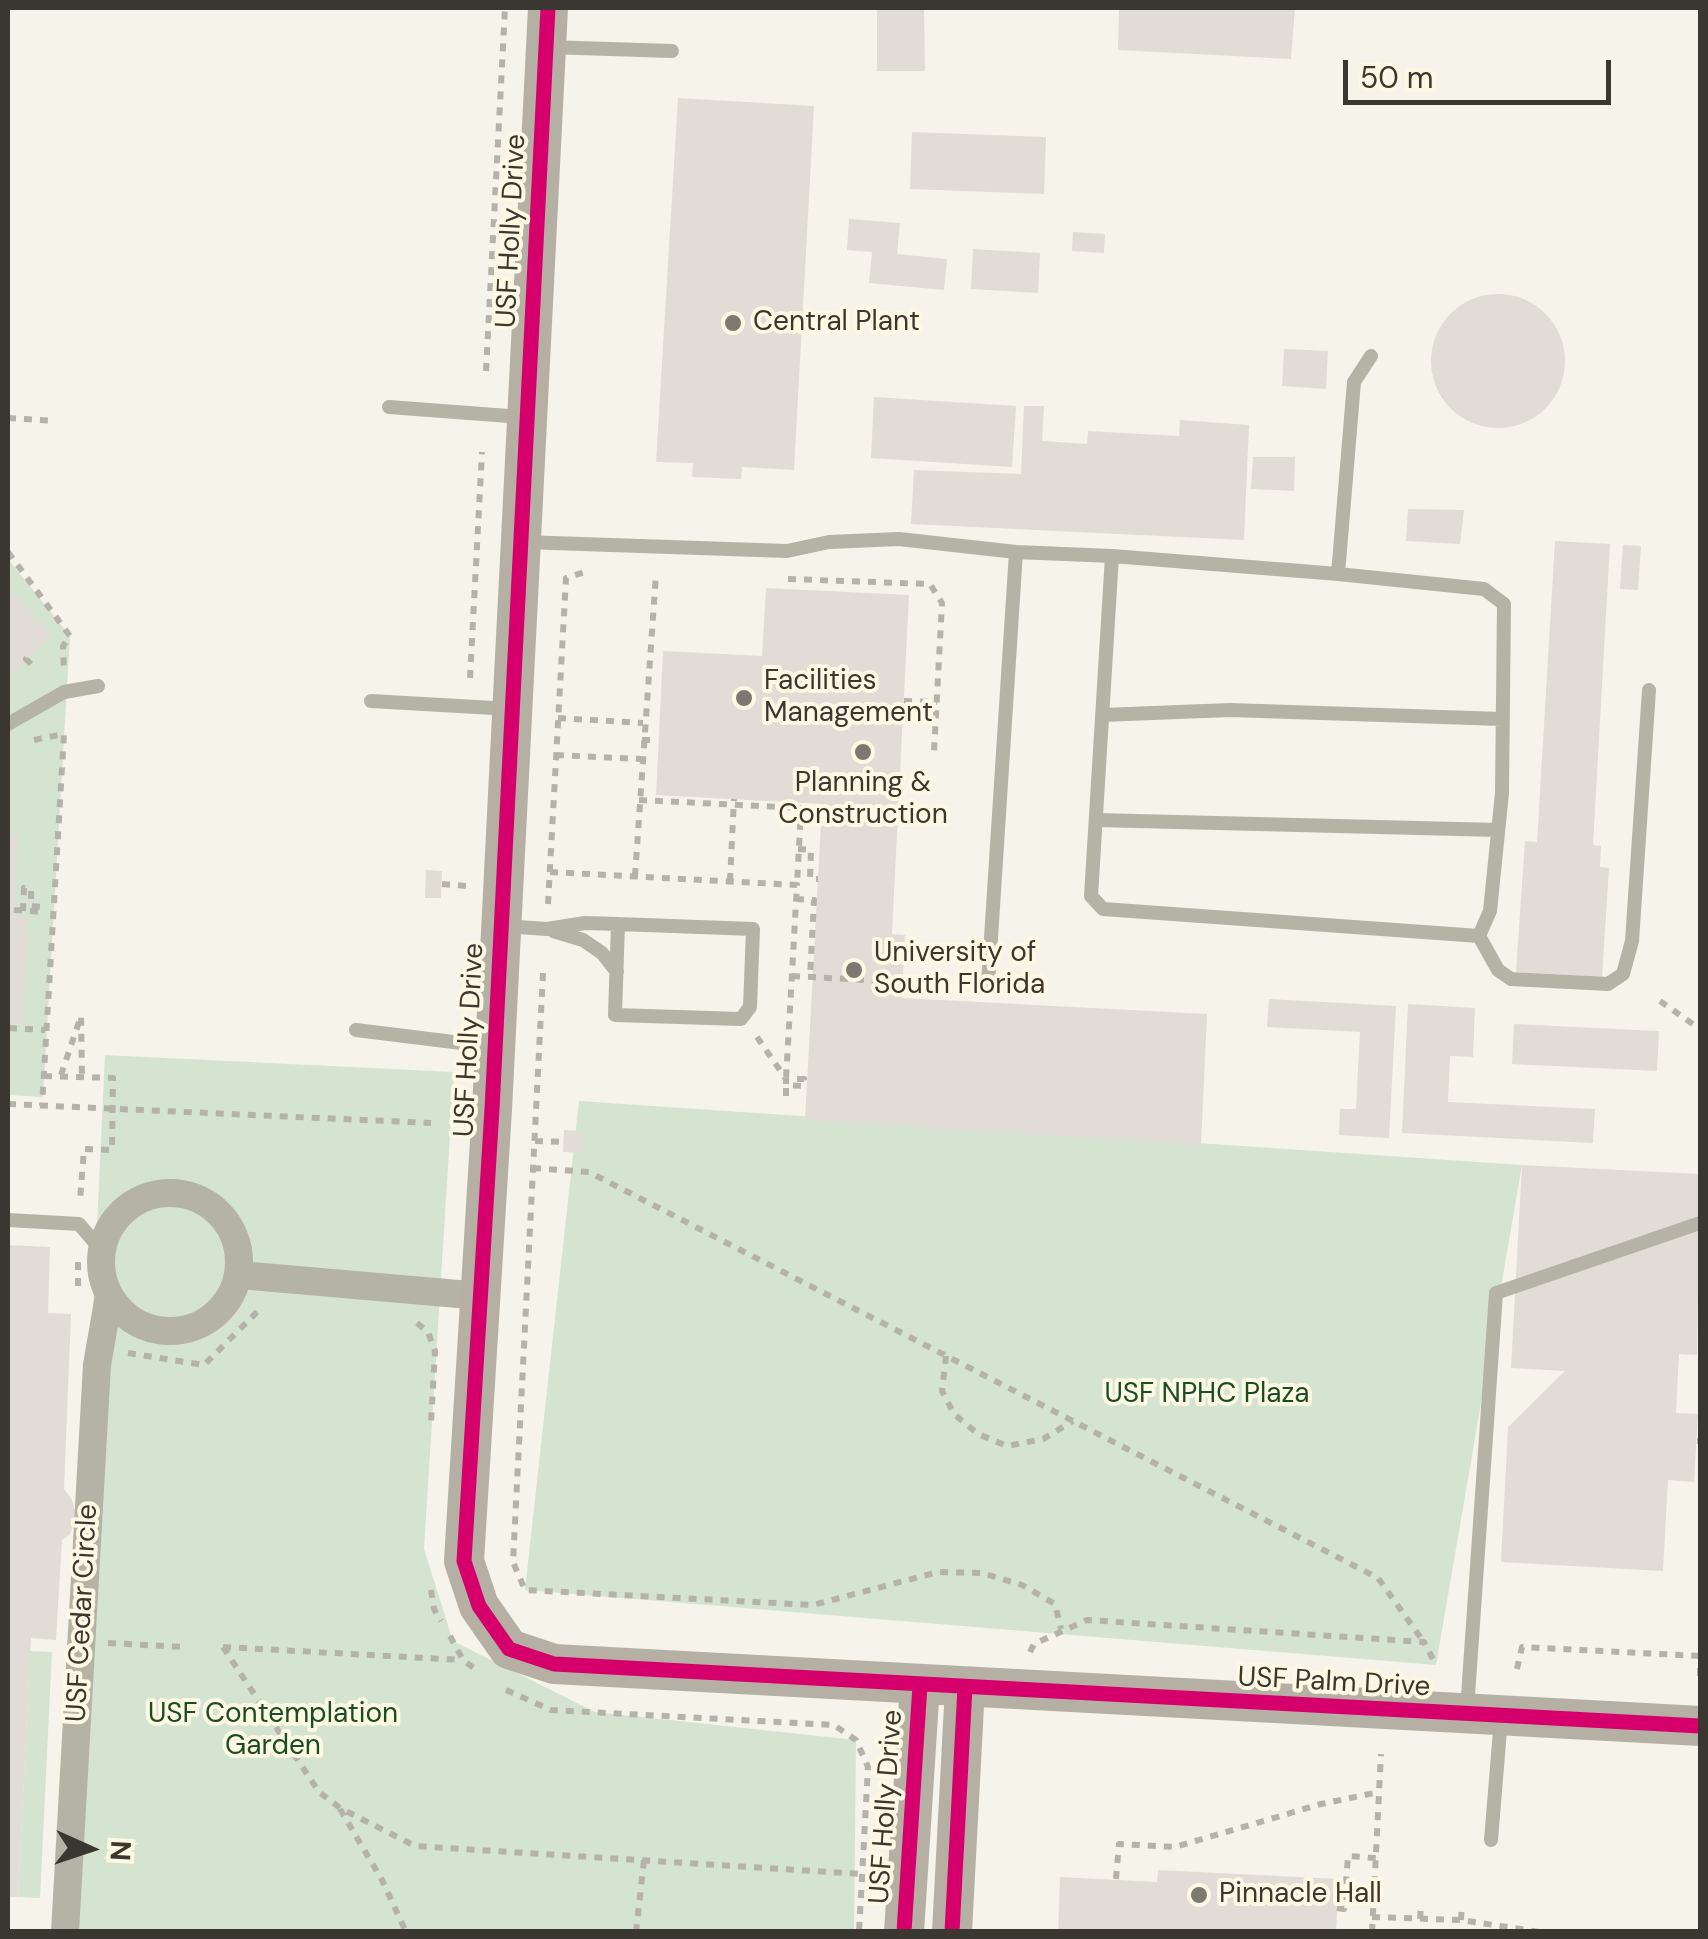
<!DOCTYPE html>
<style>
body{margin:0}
#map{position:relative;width:1708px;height:1939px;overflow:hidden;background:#f6f4ea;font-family:"DM Sans",sans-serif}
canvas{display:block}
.frame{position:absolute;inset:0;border:10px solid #39372f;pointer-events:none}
.north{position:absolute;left:40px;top:1799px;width:100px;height:100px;-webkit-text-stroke:8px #fcf8e4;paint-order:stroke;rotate:93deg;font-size:28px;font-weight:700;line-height:40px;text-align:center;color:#39372f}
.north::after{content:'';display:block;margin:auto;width:35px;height:45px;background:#39372f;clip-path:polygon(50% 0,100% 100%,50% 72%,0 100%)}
.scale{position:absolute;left:1343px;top:60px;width:268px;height:45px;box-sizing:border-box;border:5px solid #39372f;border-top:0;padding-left:12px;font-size:30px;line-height:35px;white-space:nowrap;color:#39372f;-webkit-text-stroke:8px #fcf8e4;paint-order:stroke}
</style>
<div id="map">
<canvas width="1708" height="1939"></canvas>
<div class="frame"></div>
<div class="north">N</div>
<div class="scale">50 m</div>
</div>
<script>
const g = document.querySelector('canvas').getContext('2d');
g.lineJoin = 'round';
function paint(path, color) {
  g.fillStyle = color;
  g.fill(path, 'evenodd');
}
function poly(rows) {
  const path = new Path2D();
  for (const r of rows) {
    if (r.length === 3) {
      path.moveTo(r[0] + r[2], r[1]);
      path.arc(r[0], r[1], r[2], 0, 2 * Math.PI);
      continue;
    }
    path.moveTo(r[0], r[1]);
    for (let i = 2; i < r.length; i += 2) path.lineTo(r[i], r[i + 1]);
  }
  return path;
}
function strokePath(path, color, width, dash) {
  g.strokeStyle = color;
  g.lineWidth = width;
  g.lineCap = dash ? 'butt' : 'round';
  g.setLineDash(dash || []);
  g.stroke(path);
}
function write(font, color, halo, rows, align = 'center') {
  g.font = font + ' "DM Sans",sans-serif';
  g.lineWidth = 8;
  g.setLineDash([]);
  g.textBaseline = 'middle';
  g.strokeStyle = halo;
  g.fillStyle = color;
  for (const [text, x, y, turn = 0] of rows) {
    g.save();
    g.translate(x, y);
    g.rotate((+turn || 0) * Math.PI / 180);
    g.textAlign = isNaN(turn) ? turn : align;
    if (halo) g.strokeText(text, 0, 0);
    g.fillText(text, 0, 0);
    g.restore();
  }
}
paint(poly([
 [8,559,70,636,43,1097,8,1095],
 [105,1055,454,1072,424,1549,453,1641,595,1712,856,1740,854,1931,64,1932],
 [579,1101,1522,1165,1436,1665,525,1590],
 [30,1651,52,1652,40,1898,18,1897]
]), '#d4e4d0');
paint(poly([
 [877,8,924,8,925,71,877,71],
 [1119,8,1295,8,1291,59,1118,50],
 [678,98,814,106,794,470,742,467,741,479,692,477,693,463,656,462],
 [912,132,1046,137,1044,194,910,189],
 [849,219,900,223,897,254,947,259,944,290,869,283,872,252,847,250],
 [1073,232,1105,234,1104,253,1072,251],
 [973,249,1040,253,1038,293,971,289],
 [1498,361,67],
 [1284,349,1328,351,1326,389,1282,386],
 [874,397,1016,406,1012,467,871,458],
 [1024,406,1044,406,1042,441,1087,444,1088,431,1179,436,1180,420,1249,425,1244,540,911,524,914,470,1021,474],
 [1253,457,1295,457,1294,491,1251,489],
 [1408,509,1464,510,1460,544,1406,541],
 [1555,541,1610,544,1593,845,1601,846,1600,867,1609,868,1602,977,1516,972,1525,841,1537,842],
 [1623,545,1641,546,1638,590,1620,589],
 [766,588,909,595,892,934,905,935,902,998,1207,1014,1201,1145,805,1120,822,804,656,795,663,651,762,656],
 [8,589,51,635,8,678],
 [8,834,18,834,14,915,28,916,22,1024,8,1023],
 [426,870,442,871,441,898,425,898],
 [1269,999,1396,1006,1389,1138,1339,1135,1340,1109,1356,1109,1360,1032,1267,1027],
 [1408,1004,1475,1008,1473,1057,1450,1056,1448,1102,1595,1109,1593,1143,1402,1133],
 [1514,1024,1659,1031,1657,1071,1512,1064],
 [564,1130,583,1131,582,1153,563,1152],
 [1522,1165,1700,1174,1697,1355,1679,1354,1676,1413,1698,1414,1694,1482,1668,1480,1663,1571,1501,1562,1508,1427,1565,1371,1511,1368],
 [8,1245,50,1247,48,1313,71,1314,64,1489,72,1500,77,1517,70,1534,62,1540,56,1640,31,1638,18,1897,8,1897],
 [1158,1870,1339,1879,1336,1932,1058,1932,1060,1877,1157,1882]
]), '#e1dcd5');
strokePath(poly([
 [486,371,505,8],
 [8,418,54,421],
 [8,552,70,636,63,646,64,672],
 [788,579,930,584,942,603,934,752],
 [31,664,26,659,31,655],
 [470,678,482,452],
 [904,701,937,702],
 [558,718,643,723],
 [34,740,64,734,42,1106],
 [642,740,658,740],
 [556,755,641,759],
 [639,800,801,808,797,885],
 [798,849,811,850,810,879,818,879],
 [550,872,797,885,786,1079],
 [635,876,656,574],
 [730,881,734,799],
 [442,884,466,886],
 [796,899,814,900,810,977],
 [548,904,566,578,585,572],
 [14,910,43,912],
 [23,911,24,888,31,889,31,906,42,907,42,912],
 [543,973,513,1562,525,1590,813,1605,938,1572,982,1573,1022,1585,1055,1604,1061,1629],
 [792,976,903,982],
 [1660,1001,1700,1029],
 [9,1028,45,1030],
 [757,1037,786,1079,786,1085,803,1086,804,1079,786,1079],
 [61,1075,81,1016,82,1077],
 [44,1076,113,1078,112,1150,84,1149,80,1201],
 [786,1096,786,1085],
 [8,1104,431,1123],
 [535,1141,563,1142],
 [533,1168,589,1172,1378,1578,1424,1642],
 [78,1286,78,1259],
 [417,1323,428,1332,435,1351,431,1423],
 [128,1353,204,1365,261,1308],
 [946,1356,942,1391,954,1414,978,1434,1007,1446,1043,1439,1073,1421],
 [1697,1441,1700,1441],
 [431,1590,434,1609,441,1621],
 [450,1636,463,1660,475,1669],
 [108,1643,183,1647],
 [223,1647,319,1792,340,1808,415,1846,863,1874],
 [223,1647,462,1660],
 [1030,1652,1034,1644,1087,1620,1424,1642,1436,1665],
 [1517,1669,1522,1647,1700,1656],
 [1700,1676,1700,1661],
 [506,1690,551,1710,834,1725,856,1740,868,1767,859,1932],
 [340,1809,382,1880,406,1932],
 [1116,1879,1119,1844,1175,1847,1321,1804,1379,1792],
 [1337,1908,1344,1909,1348,1856,1376,1858],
 [1372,1917,1461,1920,1540,1932],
 [1420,1919,1421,1906],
 [1461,1920,1462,1904],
 [636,1932,644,1860],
 [1372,1932,1381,1754]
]), '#b5b3a9', 6, [8, 8]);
strokePath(poly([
 [547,47,672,51],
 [389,407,522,417],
 [523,542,787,551,829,542,899,539,1016,552,1112,556,1338,574,1484,589,1504,604,1502,793,1490,911,1479,936,1103,909,1091,896,1112,556],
 [1338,574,1354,382,1371,356],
 [371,701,511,709],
 [1102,715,1230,710,1502,719],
 [8,724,64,692,98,686],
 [1096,820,1498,830],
 [504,926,547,929,585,923,618,924,753,929,750,1007,741,1019,615,1015,618,924],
 [553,931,583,940,602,953,617,972],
 [1479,936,1498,970,1511,979,1608,984,1623,974,1632,941,1649,690],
 [988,984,1016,552],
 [356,1030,494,1047],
 [8,1220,79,1224,102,1251],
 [1467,1710,1496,1293,1700,1223],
 [1491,1840,1501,1718]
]), '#b5b3a6', 14);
strokePath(poly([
 [170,1262,69],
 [240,1275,481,1296],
 [65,1932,97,1365,109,1296]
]), '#b5b3a6', 28);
strokePath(poly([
 [548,8,492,1109,464,1561,479,1606,509,1649,554,1664,1700,1726],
 [904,1932,920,1685],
 [952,1932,965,1687]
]), '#b5b0a3', 40);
strokePath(poly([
 [548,8,492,1109,464,1561,479,1606,509,1649,554,1664,1700,1726],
 [904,1932,920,1685],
 [952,1932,965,1687]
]), '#d6006c', 15);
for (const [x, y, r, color] of [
 [733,323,10,"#7b7970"],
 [744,698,10,"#7b7970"],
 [863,752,10,"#7b7970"],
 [854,970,10,"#7b7970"],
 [1199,1895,10,"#7b7970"]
]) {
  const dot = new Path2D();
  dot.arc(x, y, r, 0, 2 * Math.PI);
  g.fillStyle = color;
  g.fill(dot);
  strokePath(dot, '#fcf8e4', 4);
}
write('28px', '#39372f', '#fcf8e4', [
 ["USF Holly Drive",512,231,-87],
 ["USF Holly Drive",470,1040,-87],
 ["USF Cedar Circle",83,1613,-87],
 ["USF Palm Drive",1334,1683,3],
 ["USF Holly Drive",887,1807,-86]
]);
write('28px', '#39372f', '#fcf8e4', [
 ["Central Plant",753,323],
 ["Facilities",764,682],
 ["Management",764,714],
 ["Planning &",863,784,"center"],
 ["Construction",863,816,"center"],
 ["University of",874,954],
 ["South Florida",874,986],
 ["Pinnacle Hall",1219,1895]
], 'left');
write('28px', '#1c4c24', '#fcf8e4', [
 ["USF NPHC Plaza",1207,1395],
 ["USF Contemplation",273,1715],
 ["Garden",273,1747]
]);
</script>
